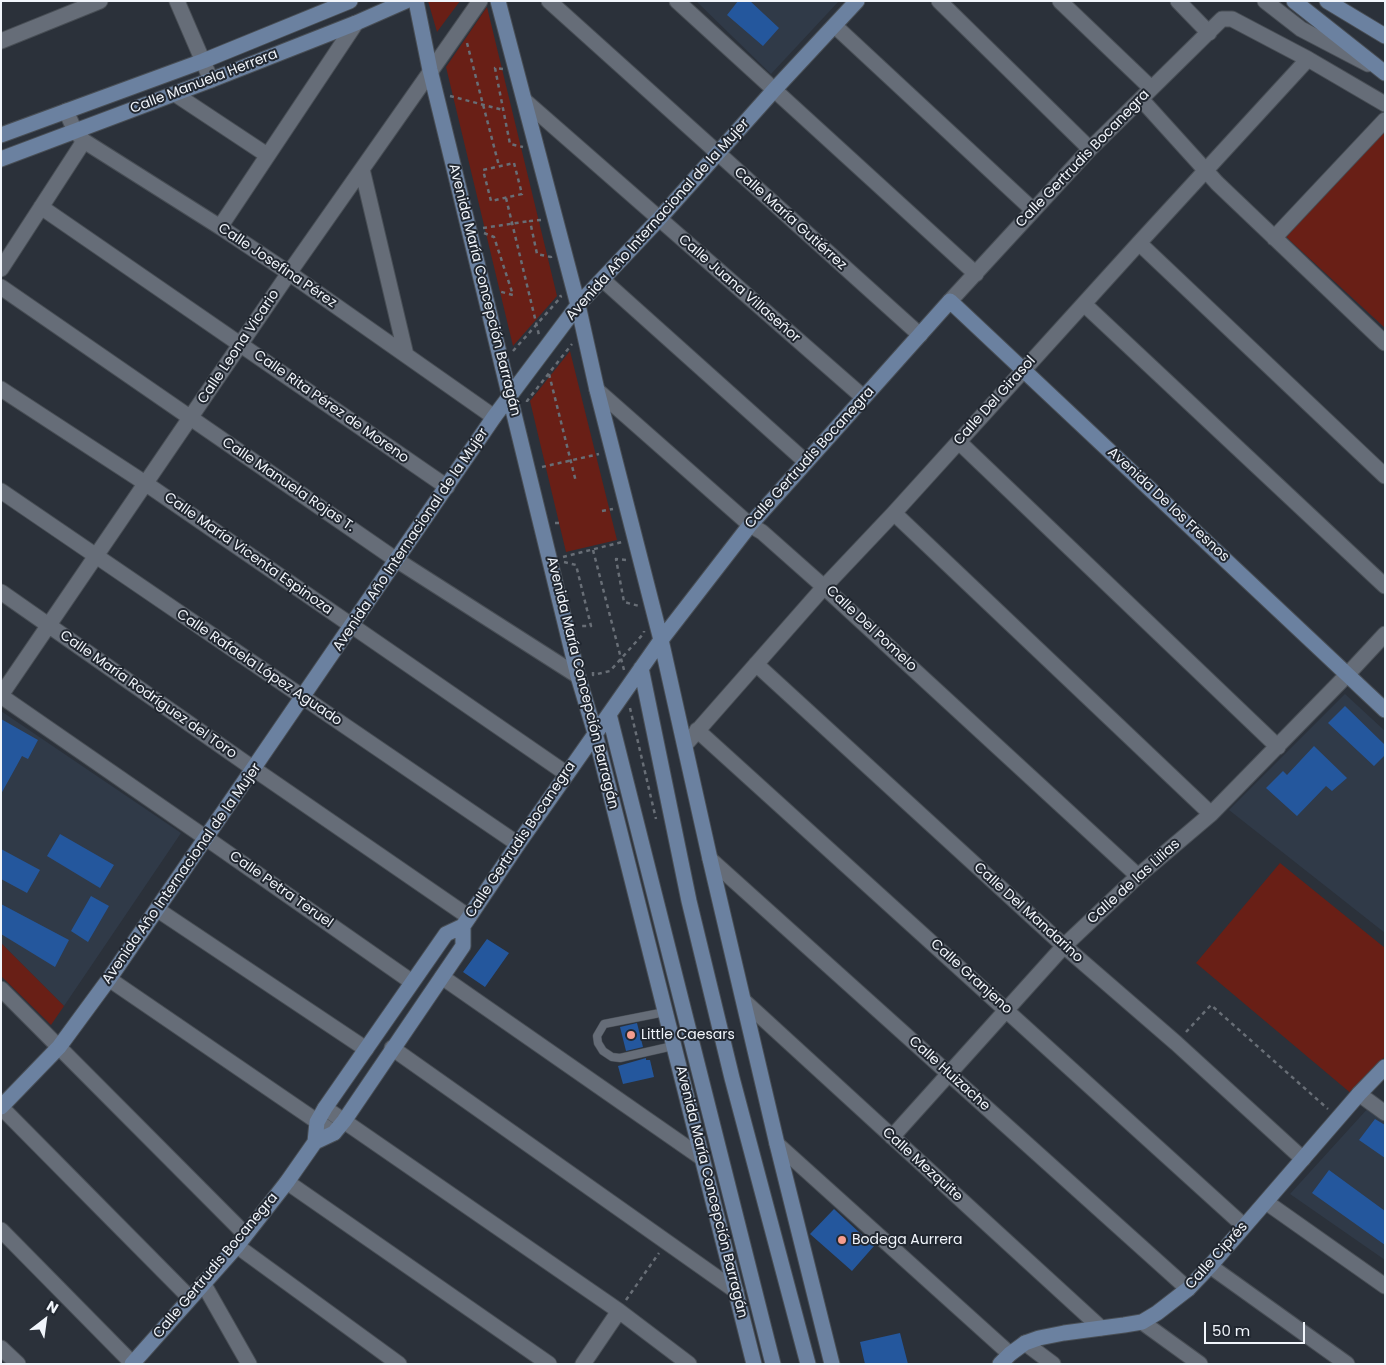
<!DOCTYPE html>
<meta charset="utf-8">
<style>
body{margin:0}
#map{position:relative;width:1386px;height:1365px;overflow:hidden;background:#2b313a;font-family:Poppins,sans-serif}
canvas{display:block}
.frame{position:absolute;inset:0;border:2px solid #f1f5fb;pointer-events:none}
.north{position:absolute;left:20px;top:1295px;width:50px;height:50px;-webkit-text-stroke:4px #212730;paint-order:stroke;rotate:30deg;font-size:14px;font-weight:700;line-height:20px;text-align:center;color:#f1f5fb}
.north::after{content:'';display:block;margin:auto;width:18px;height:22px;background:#f1f5fb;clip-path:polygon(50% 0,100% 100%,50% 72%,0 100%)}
.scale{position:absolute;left:1204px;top:1322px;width:101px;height:22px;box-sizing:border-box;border:2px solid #f1f5fb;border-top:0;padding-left:6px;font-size:15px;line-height:18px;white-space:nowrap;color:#f1f5fb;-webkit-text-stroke:4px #212730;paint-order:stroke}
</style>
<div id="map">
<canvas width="1386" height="1365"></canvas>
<div class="frame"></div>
<div class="north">N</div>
<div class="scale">50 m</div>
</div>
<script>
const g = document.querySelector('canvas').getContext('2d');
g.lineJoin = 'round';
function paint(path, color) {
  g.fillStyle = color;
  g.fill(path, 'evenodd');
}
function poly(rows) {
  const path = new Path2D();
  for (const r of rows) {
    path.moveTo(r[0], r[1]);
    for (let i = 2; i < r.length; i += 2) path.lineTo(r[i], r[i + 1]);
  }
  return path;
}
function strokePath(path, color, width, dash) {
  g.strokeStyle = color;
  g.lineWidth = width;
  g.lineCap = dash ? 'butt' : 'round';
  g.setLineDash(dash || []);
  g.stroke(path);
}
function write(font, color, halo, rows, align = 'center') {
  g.font = font + ' Poppins,sans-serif';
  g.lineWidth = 4;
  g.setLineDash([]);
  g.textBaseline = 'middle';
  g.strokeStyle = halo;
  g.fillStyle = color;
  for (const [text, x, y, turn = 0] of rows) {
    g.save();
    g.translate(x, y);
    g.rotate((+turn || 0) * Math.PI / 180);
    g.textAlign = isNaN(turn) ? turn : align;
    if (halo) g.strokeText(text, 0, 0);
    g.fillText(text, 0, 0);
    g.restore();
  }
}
paint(poly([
 [696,1,839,1,771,74],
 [1345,694,1385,731,1385,933,1229,810],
 [1,711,181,833,64,1006,1,943],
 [1370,1106,1385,1116,1385,1260,1290,1194]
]), '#303a48');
paint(poly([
 [428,1,460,1,437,32],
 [487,7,557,296,513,346,446,67],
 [1385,124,1385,328,1284,235],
 [570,351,617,540,566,552,530,401],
 [1280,863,1385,948,1385,1056,1353,1095,1196,963],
 [1,943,64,1006,51,1025,1,976]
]), '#691f16');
paint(poly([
 [738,1,750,1,779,28,763,46,727,15],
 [1345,706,1385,745,1385,755,1374,766,1328,723],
 [1,719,38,740,28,759,22,756,1,794],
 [1314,746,1347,778,1332,791,1326,786,1297,816,1266,788,1283,771,1287,775],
 [60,834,114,865,100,888,47,856],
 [1,849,40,870,27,893,1,879],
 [91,896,109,906,88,942,71,931],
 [1,904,69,940,55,967,1,934],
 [487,939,509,953,485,987,463,972],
 [637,1023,643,1047,626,1051,620,1027],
 [646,1058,646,1060,650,1060,654,1077,623,1084,618,1066],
 [1375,1119,1385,1125,1385,1158,1359,1140],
 [1329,1170,1385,1211,1385,1245,1312,1193],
 [834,1209,874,1246,852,1271,810,1234],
 [900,1333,908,1364,865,1364,860,1342]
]), '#24579d');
const lane = poly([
 [665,1012,604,1024,597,1036,598,1043,603,1051,612,1057,620,1058,673,1046]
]);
const street = poly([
 [177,1,211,80],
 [549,1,920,335],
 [677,1,976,274],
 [939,1,1090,149],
 [1060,1,1151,88],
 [1178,1,1209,33],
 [1265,1,1301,29,1368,64],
 [835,26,1033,210],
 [1,41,100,1],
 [175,94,267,155],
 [1141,99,1217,183,1385,343],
 [525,101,863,397],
 [66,111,75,131,84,141,220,227,289,273,494,417],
 [362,169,406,355],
 [41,207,447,487],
 [220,227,356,23],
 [1274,238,1385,120],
 [1139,243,1385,476],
 [1,269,84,141],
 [603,280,806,462],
 [1,287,395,559,578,676],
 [950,301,1090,149,1222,19,1232,19,1308,59,1385,104],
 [1084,304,1385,586],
 [1,389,145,483,567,774],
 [597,390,750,525,762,532,824,587,1138,876],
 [959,442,1278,747],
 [1,491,518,844],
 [894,513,1211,814],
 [1,592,254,769,469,917],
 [756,664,1064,946,1176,1043,1303,1159],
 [1,695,289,273,480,1],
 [1,696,206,838,412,982],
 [697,730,1244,1226],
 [685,745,824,587,894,513,1139,243,1308,59],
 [710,859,1188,1289],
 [158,910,366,1049],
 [442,977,702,1158],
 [109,979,334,1133],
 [1,989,245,1234],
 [744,1001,1101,1328],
 [392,1048,736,1291],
 [1359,1094,1385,1113],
 [1,1107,190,1298],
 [325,1108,619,1311,689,1364],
 [892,1137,1064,946,1138,876,1211,814,1347,675,1385,634],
 [777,1144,1010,1354],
 [287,1182,549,1364],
 [1266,1202,1385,1286],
 [1,1230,133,1364],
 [237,1246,399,1364],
 [1210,1266,1347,1364],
 [203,1283,249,1364],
 [1142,1322,1200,1364],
 [1025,1343,1053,1364],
 [1,1348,18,1364],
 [583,1364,619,1311]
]);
const secondary = poly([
 [416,1,430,70,578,676,595,733,754,1364],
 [498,1,578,305,597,390,661,640,710,859,777,1144,832,1364],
 [1294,1,1385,73],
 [1327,1,1385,36],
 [1,135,203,61,350,1],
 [1,159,211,80,356,23,406,1],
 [641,668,689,901,732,1078,808,1364],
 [609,714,773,1364],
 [1,1107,59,1047,109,979,494,417,578,305,659,219,775,89,857,1],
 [315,1142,334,1133,344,1121,463,946,463,926],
 [132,1364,237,1246,287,1182,315,1142,317,1122,325,1108,366,1049,446,934,463,926,518,844,661,640,750,525,950,301,1385,710],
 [1000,1364,1010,1354,1025,1343,1039,1338,1064,1333,1124,1325,1142,1322,1157,1313,1188,1289,1210,1266,1359,1094,1385,1067]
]);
strokePath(lane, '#484e55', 9);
strokePath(street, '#484e55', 17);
strokePath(secondary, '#484e55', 17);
strokePath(poly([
 [467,43,499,166],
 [503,69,495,68,510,144,523,147],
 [450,96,503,110],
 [514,163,522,194,491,201,483,170,514,163],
 [506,198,539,335],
 [541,220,530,221,537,254,551,257,551,258],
 [483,228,530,221],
 [484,233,494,237,513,295,498,291],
 [513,351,561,297,560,295],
 [549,374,576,482],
 [527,402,527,401,572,344],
 [542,467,599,454],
 [602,511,613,509],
 [555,523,562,523],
 [593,550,624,670],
 [563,557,622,542],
 [626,560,616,559,624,602,639,606],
 [564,562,576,565,591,626,579,626],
 [593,672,593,675,610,671,644,633,644,631],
 [630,708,656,819],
 [1186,1032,1211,1005,1328,1109],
 [626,1300,659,1253]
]), '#686e76', 2.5, [4, 4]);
strokePath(lane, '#666d78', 8);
strokePath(street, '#666d78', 15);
strokePath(secondary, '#6b81a0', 15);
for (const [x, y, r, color] of [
 [631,1035,5,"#f59d8e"],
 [842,1240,5,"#f59d8e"]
]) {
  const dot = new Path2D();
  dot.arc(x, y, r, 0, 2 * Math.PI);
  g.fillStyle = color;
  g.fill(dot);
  strokePath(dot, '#212730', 2);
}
write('14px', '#f1f5fb', '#212730', [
 ["Calle Manuela Herrera",204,82,-21],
 ["Calle Gertrudis Bocanegra",1083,159,-46],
 ["Calle María Gutiérrez",790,219,42],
 ["Avenida Año Internacional de la Mujer",658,220,-48],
 ["Calle Josefina Pérez",277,266,34],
 ["Calle Juana Villaseñor",739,289,41],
 ["Avenida María Concepción Barragán",484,290,76],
 ["Calle Leona Vicario",239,347,-56],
 ["Calle Del Girasol",995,401,-48],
 ["Calle Rita Pérez de Moreno",331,407,35],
 ["Calle Gertrudis Bocanegra",810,458,-48],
 ["Calle Manuela Rojas T.",288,485,34],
 ["Avenida De los Fresnos",1168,505,43],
 ["Avenida Año Internacional de la Mujer",411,540,-56],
 ["Calle María Vicenta Espinoza",248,554,35],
 ["Calle Del Pomelo",871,629,43],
 ["Calle Rafaela López Aguado",259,668,34],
 ["Avenida María Concepción Barragán",582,683,76],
 ["Calle María Rodríguez del Toro",148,695,35],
 ["Calle Gertrudis Bocanegra",521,840,-56],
 ["Avenida Año Internacional de la Mujer",182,874,-55],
 ["Calle de las Lilias",1134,882,-42],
 ["Calle Petra Teruel",281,890,35],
 ["Calle Del Mandarino",1028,913,42],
 ["Calle Granjeno",971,977,42],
 ["Calle Huizache",949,1074,42],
 ["Calle Mezquite",922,1165,42],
 ["Avenida María Concepción Barragán",711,1192,76],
 ["Calle Ciprés",1217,1256,-48],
 ["Calle Gertrudis Bocanegra",216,1266,-50]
]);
write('14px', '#f1f5fb', '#212730', [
 ["Little Caesars",641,1035],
 ["Bodega Aurrera",852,1240]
], 'left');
</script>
